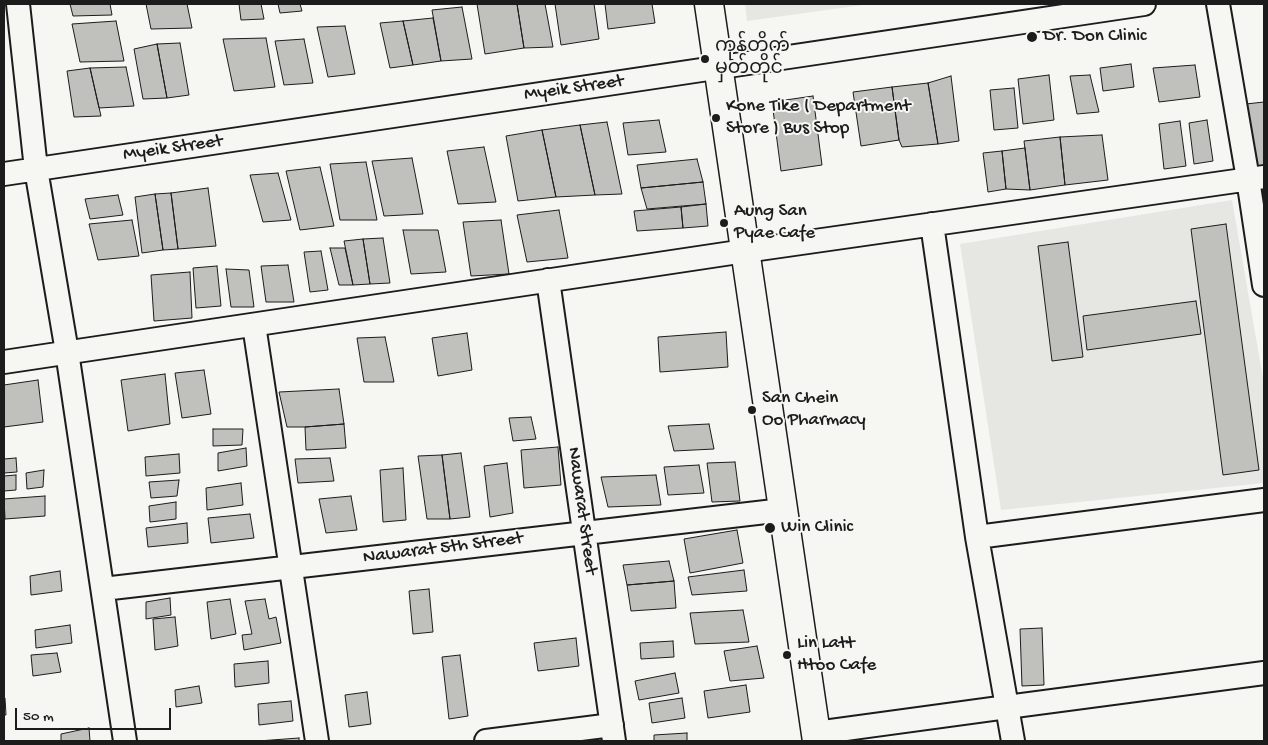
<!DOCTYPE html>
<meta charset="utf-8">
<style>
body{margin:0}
#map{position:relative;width:1268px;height:745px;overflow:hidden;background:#f6f6f2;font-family:"Gochi Hand",sans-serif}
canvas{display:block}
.frame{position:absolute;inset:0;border:5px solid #1c1c1c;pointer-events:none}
.scale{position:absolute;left:15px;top:708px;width:156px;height:22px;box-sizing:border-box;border:2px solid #1c1c1c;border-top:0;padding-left:6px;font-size:15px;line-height:18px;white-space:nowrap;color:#1c1c1c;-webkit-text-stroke:4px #f6f6f2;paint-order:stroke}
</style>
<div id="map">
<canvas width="1268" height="745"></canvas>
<div class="frame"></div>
<div class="scale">50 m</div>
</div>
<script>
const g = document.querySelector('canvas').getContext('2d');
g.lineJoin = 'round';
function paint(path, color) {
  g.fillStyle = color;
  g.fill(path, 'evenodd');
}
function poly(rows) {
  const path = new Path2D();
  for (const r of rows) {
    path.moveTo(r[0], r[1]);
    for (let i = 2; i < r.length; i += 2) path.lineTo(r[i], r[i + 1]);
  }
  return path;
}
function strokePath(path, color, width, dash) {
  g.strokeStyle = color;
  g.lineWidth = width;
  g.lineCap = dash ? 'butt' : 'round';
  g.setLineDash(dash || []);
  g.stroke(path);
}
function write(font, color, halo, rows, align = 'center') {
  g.font = font + ' "Gochi Hand","Noto Sans Myanmar",sans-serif';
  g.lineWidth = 4;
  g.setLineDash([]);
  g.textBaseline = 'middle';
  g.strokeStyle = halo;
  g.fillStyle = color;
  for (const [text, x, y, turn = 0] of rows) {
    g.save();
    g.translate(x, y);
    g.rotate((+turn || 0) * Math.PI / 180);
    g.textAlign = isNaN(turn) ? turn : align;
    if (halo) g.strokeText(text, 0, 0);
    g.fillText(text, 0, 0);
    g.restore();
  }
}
paint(poly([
 [745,4,870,4,747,21],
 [1232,200,1264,384,1264,483,1001,510,960,244]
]), '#e6e6e2');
const building = poly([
 [70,4,110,4,112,15,73,16,70,4],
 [146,4,187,4,192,28,151,29,146,4],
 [239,4,261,4,264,19,241,20,239,4],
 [278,4,300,4,302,11,280,13,278,4],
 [477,4,517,4,524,48,485,54,477,4],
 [517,4,545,4,553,47,524,48,517,4],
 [555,4,594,4,599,39,561,45,555,4],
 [605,4,652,4,655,23,608,29,605,4],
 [462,7,472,59,441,61,432,10,462,7],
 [433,18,441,61,413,65,403,21,433,18],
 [116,21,124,61,80,62,72,24,116,21],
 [403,21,413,65,390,68,380,23,403,21],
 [345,26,355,74,328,77,317,27,345,26],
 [266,38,275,87,234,91,223,39,266,38],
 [304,39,313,83,284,85,275,41,304,39],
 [180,43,189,95,167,98,157,44,180,43],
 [157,44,167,98,143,99,134,49,157,44],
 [1131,64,1134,87,1103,91,1100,68,1131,64],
 [1195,65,1200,97,1159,102,1153,68,1195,65],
 [126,67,134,106,99,108,90,68,126,67],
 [90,68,101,116,74,117,67,71,90,68],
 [1049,75,1054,120,1023,124,1018,79,1049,75],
 [1090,75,1099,112,1077,114,1070,76,1090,75],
 [951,76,959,141,938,144,928,83,951,76],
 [928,83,938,144,902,147,899,140,892,87,928,83],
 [892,87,899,140,861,146,853,92,892,87],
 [1014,88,1018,128,994,130,990,90,1014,88],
 [813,96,822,165,781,171,772,102,813,96],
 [1264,102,1264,168,1257,169,1246,104,1264,102],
 [659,120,666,152,628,155,623,123,659,120],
 [1207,120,1213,161,1194,164,1189,123,1207,120],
 [1180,121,1186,166,1164,169,1159,124,1180,121],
 [607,122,622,194,595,195,580,125,607,122],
 [580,125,595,195,556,197,542,130,580,125],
 [542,130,556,197,518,201,506,136,542,130],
 [1102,135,1108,180,1065,185,1060,137,1102,135],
 [1060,137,1065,185,1030,190,1024,141,1060,137],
 [484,147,496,202,458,204,447,151,484,147],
 [1025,148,1030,190,1006,189,1002,151,1025,148],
 [1002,151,1006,189,988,192,983,153,1002,151],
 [412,158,423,214,384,216,372,161,412,158],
 [697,159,703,182,641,188,637,165,697,159],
 [366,162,377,220,340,220,330,164,366,162],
 [320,167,334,226,300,230,286,171,320,167],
 [278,173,291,220,263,222,250,175,278,173],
 [703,182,706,204,647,209,641,188,703,182],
 [208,188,216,246,178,249,171,193,208,188],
 [171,193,178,249,163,250,155,194,171,193],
 [155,194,163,250,142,253,135,197,155,194],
 [118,195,123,215,90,219,85,199,118,195],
 [706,204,708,226,683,228,681,207,706,204],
 [681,207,683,228,637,231,634,211,681,207],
 [559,210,568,258,527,262,517,215,559,210],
 [132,220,139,256,98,260,89,224,132,220],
 [501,220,509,274,471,276,463,222,501,220],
 [1226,224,1259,470,1223,475,1191,229,1226,224],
 [403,230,438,230,446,272,411,274,403,230],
 [383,238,390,283,370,284,363,239,383,238],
 [363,239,370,284,353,285,344,241,363,239],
 [1068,242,1083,357,1052,361,1038,246,1068,242],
 [330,248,345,248,353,285,339,285,330,248],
 [321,251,328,290,310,292,304,252,321,251],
 [288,265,294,302,266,302,261,266,288,265],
 [217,266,221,306,196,308,193,268,217,266],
 [226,269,249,270,254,307,231,307,226,269],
 [190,272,192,318,154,321,151,275,190,272],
 [1196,301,1201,334,1087,350,1083,316,1196,301],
 [726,332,728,367,660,372,658,337,726,332],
 [467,333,472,370,438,376,432,338,467,333],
 [385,337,394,382,364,382,357,338,385,337],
 [204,370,211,414,182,418,175,373,204,370],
 [165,374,170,424,128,431,121,380,165,374],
 [38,380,43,422,4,427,4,385,38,380],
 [339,389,344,424,305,427,287,427,279,392,339,389],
 [531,417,536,439,513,441,509,418,531,417],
 [344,424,346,448,306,450,305,427,344,424],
 [709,424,714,449,674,451,668,426,709,424],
 [213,429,243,429,242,445,213,446,213,429],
 [558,447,561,485,524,488,521,450,558,447],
 [246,448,247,466,218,471,218,453,246,448],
 [461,453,470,517,450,519,442,455,461,453],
 [179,454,180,473,146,476,145,457,179,454],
 [442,455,450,519,427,519,418,456,442,455],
 [16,458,17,472,4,473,4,459,16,458],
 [330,458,334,481,298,483,295,459,330,458],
 [735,462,740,501,712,502,707,463,735,462],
 [507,463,513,513,490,517,484,466,507,463],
 [699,465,704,493,668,495,664,467,699,465],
 [403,468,406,520,383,522,380,470,403,468],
 [44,470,43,487,27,489,26,473,44,470],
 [16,475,16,490,4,491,4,476,16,475],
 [656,475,661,505,608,507,601,477,656,475],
 [179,480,177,496,151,498,149,482,179,480],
 [241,483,243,505,207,510,206,488,241,483],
 [45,496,45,516,5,519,4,499,45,496],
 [351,496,357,530,326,533,319,499,351,496],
 [176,502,176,519,150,522,149,506,176,502],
 [250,514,254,538,211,543,208,518,250,514],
 [187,523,188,543,148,547,146,528,187,523],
 [737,530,743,563,690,573,684,539,737,530],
 [669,561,674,581,627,585,623,565,669,561],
 [744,570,747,591,692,595,688,577,744,570],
 [60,571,62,591,31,595,30,576,60,571],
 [674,581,676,608,631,611,627,585,674,581],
 [429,589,433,632,413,634,409,591,429,589],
 [170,598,171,615,146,619,146,602,170,598],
 [230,599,236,634,211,639,207,602,230,599],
 [265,599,269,619,276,617,281,643,244,650,242,635,252,634,245,601,265,599],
 [743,610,749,642,695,644,690,613,743,610],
 [175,617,178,646,155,650,153,619,175,617],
 [70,625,72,643,36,648,35,630,70,625],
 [1042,628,1044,685,1022,686,1020,629,1042,628],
 [576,638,579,666,538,671,534,643,576,638],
 [673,641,674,657,641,659,640,643,673,641],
 [757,646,764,678,730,681,724,651,757,646],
 [57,653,61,672,33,676,31,655,57,653],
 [460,655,468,716,449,719,442,657,460,655],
 [268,661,269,683,235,687,234,664,268,661],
 [675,673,679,693,639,700,635,681,675,673],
 [746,685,750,712,708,718,704,691,746,685],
 [199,686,202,703,176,707,175,690,199,686],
 [367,692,371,724,349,727,345,695,367,692],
 [4,698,5,698,6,715,4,715,4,698],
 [682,698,685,718,652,723,649,703,682,698],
 [291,701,293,721,259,725,258,704,291,701],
 [89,728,90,741,61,741,61,734,89,728],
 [687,733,687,741,654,741,654,735,687,733],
 [299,738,299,741,258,741,299,738]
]);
paint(building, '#c0c0bd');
strokePath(building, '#1c1c1c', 1);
const minor = poly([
 [18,4,36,169,67,352,125,741],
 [1218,4,1248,179,1264,285],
 [4,174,1144,4],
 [932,224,977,537,1013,741],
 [548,280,614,741],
 [254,325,317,741],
 [4,362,745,251,1264,177],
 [977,537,1264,500],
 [103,589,783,510],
 [816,733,1007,707,1264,673],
 [486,741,612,725]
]);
const major = poly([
 [709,4,817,741]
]);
strokePath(minor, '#1c1c1c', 26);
strokePath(major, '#1c1c1c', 31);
strokePath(minor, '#f6f6f2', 22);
strokePath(major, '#f6f6f2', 28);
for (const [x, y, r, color] of [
 [1032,37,6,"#1c1c1c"],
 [705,59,5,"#1c1c1c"],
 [716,118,5,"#1c1c1c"],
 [724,223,5,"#1c1c1c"],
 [752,410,5,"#1c1c1c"],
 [770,528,6,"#1c1c1c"],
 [787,655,5,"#1c1c1c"]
]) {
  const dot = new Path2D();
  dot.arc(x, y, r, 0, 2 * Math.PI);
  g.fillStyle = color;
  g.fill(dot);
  strokePath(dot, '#f6f6f2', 2);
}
write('19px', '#1c1c1c', '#f6f6f2', [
 ["Dr. Don Clinic",1043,37],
 ["ကုန်တိုက်",715,48],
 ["မှတ်တိုင်",715,70],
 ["Kone Tike ( Department",726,107],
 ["Store ) Bus Stop",726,129],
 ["Aung San",734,212],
 ["Pyae Cafe",734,234],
 ["San Chein",762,399],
 ["Oo Pharmacy",762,421],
 ["Win Clinic",781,528],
 ["Lin Latt",797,644],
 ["Htoo Cafe",797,666]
], 'left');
write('19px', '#1c1c1c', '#f6f6f2', [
 ["Myeik Street",574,89,-8],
 ["Myeik Street",173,149,-8],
 ["Nawarat Street",581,511,82],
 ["Nawarat 5th Street",443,549,-7]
]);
</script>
